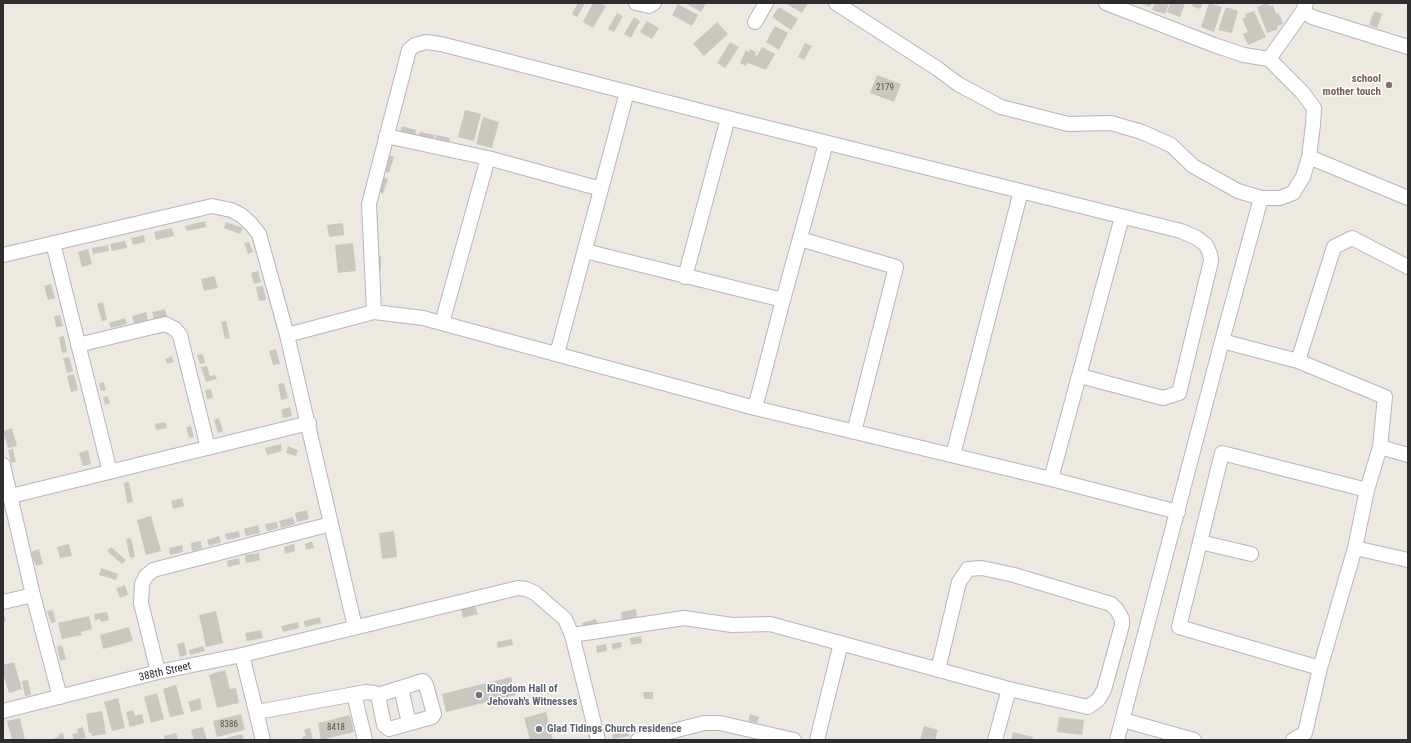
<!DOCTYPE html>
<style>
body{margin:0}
#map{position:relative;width:1411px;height:743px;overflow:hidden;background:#ede9e1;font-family:"Roboto Condensed",sans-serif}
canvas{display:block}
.frame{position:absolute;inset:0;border:4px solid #2d2d2d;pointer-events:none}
</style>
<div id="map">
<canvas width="1411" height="743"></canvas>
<div class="frame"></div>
</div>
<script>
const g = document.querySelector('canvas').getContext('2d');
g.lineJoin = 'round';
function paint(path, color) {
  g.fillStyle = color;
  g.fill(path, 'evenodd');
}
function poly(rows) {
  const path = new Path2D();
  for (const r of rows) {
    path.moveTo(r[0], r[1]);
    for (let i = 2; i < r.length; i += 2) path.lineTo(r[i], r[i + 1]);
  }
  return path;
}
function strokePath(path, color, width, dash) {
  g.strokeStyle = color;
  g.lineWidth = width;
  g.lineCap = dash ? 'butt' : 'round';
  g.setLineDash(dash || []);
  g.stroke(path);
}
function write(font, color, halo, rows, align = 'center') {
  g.font = font + ' "Roboto Condensed",sans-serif';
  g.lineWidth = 3;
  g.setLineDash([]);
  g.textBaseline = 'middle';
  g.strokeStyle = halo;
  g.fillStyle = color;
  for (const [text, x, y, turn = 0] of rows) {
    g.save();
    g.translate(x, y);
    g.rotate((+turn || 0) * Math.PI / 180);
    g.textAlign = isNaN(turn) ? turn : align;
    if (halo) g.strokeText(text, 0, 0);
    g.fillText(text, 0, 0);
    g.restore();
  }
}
paint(poly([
 [578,3,585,3,577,17,572,14],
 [593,3,601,3,606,6,593,28,583,22],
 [685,3,706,3,701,12],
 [785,3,808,3,802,13],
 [1139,3,1152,3,1150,7],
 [1155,3,1169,3,1165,14,1152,10],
 [1170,3,1185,3,1180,17,1167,12],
 [1193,3,1203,3,1200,9,1192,6],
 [1209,3,1222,7,1214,32,1201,27],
 [1267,3,1270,6,1273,5,1276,14,1279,13,1283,24,1277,26,1278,29,1267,33,1257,7],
 [678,4,698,15,692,26,672,15],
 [779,7,798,19,791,30,772,17],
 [1226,7,1238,11,1232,33,1218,30],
 [1254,11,1266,37,1248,45,1243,34,1248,32,1242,19,1246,17,1245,14],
 [1374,11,1382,14,1377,28,1369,25],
 [617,13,623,16,614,32,608,29],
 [634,17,640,21,631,38,624,34],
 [647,21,659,28,652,39,640,32],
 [717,22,728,34,704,56,693,44],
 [775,26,788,33,779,50,766,42],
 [730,42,739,47,725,68,717,63],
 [805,43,812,46,804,60,798,57],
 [762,47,775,54,766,70,748,63,746,66,740,63,746,50,749,52,750,49,756,52,755,55,757,56],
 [877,75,901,84,894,102,870,93],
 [465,110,481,114,474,141,458,137],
 [483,117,499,122,492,148,476,144],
 [402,126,416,130,415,137,400,133],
 [420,132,435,135,433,141,418,138],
 [436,135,450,138,449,145,435,142],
 [389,155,394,157,389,173,384,171],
 [383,177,388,179,383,194,378,192],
 [372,215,378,215,378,232,373,232],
 [205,221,206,227,187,231,185,226],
 [226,222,243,228,240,234,224,228],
 [343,223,344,235,329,237,327,225],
 [172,228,174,236,156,240,154,232],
 [144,235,145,242,133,245,131,238],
 [125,241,127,248,112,251,110,244],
 [249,242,253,252,248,254,244,243],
 [353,243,356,271,338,273,335,245],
 [108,245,109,251,93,254,92,248],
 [88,249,92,264,82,267,78,252],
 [375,256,381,256,381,271,375,271],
 [258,271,261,282,254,284,251,273],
 [214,276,218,288,204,291,201,279],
 [51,284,55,298,48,300,44,286],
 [263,286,266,300,259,301,256,287],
 [103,302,107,320,102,321,97,304],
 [165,309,167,316,154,319,152,312],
 [146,312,148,320,134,324,132,316],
 [60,315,63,326,56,327,54,316],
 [125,318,127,324,111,328,109,323],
 [226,321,230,338,225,339,221,322],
 [64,336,67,352,62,353,59,337],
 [276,349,280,364,273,365,269,351],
 [203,354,205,363,200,364,197,355],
 [172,356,174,362,167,364,165,359],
 [69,357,73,371,67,373,63,358],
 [207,366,210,376,215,375,217,379,206,382,201,367],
 [74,374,78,390,71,392,67,376],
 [104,382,106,390,101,391,99,383],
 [284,383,288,398,281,400,278,384],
 [211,389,213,398,207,399,205,390],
 [108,396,110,403,105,405,103,397],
 [290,407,292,416,283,418,281,410],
 [219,418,223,431,218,433,214,420],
 [165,422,167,428,156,430,155,424],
 [191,426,194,437,189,438,186,427],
 [12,428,17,446,8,448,3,431],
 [281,444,282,451,267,455,265,448],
 [288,446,298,450,296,456,286,453],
 [13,449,16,462,11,463,8,450],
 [88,450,91,464,83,466,79,453],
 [129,482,133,502,127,503,124,483],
 [182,498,184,506,173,509,171,501],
 [307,510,309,519,297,522,295,513],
 [151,516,161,551,146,555,137,520],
 [293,517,295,524,281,528,279,521],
 [277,522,278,528,267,531,265,524],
 [258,525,260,533,246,536,244,529],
 [239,531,240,537,227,540,225,534],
 [394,531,397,557,382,559,379,533],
 [219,536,221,542,209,546,207,540],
 [131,538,135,557,130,558,126,539],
 [201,541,202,549,192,551,191,543],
 [312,541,314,548,306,550,305,544],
 [69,544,72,556,60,558,57,547],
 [294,544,295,551,285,554,284,547],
 [182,545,183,552,170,555,169,548],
 [111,547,126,560,122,564,107,551],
 [39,549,43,564,36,566,31,552],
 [259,553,260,560,246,563,245,555],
 [239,558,240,564,228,567,227,561],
 [101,568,118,574,116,580,99,575],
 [125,585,128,595,120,598,116,588],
 [475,605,478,614,463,618,461,609],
 [636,609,637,617,622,620,621,612],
 [53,610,56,622,51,623,47,611],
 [216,611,223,643,206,647,199,615],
 [3,612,6,621,3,622],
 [107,612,109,620,101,622,100,619,95,620,94,614],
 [89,616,92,629,81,632,82,635,62,639,58,623],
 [320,617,321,623,305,627,304,621],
 [596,619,598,626,584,629,582,623],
 [298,622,299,628,283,632,281,626],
 [129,627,133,641,103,649,100,635],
 [261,630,263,638,247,641,245,633],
 [641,636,642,643,631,645,630,638],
 [512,639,513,645,498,648,497,642],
 [184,642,187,655,180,657,177,644],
 [621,642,622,647,613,650,611,644],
 [606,644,607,651,597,653,596,646],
 [62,645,66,659,60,661,57,647],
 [203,646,205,651,190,655,189,650],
 [14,662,22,689,9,693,3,673,3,665],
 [225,670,230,689,236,688,239,703,217,708,209,675],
 [511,677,516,695,446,712,442,694],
 [28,680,31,695,25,696,22,681],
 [176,685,184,714,170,717,163,689],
 [643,692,653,692,653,699,644,699],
 [157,693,164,719,151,723,144,697],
 [118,698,125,728,112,731,104,702],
 [200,698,202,709,191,712,188,702],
 [133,710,135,716,142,714,144,723,130,727,126,712],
 [102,711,106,734,92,736,92,733,89,733,86,714],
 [546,712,553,740,530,740,524,718],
 [241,714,245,730,217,737,213,721],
 [750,714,759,717,757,723,748,721],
 [350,715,354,732,321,740,318,723],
 [1059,717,1084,720,1082,735,1057,732],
 [20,718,25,740,12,740,7,721],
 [924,726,938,730,935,740,920,740],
 [83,727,86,738,74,740,72,734,78,733,77,729],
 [203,727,207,740,194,740,191,730],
 [310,728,313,740,303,740,302,737,306,736,304,730],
 [627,728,629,736,613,739,612,731],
 [1013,732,1033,737,1032,740,1011,740],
 [63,733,65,740,50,740,58,737,59,734],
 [176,733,178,739,165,740,164,736],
 [242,734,244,740,222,740,222,739]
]), '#c9c7bf');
const minor = poly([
 [636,3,649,6,654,3],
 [836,3,938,69,958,84,1001,107,1068,124,1111,123,1142,132,1171,145,1193,166,1238,191,1261,198,1280,198,1293,193,1303,177,1309,157,1313,125,1314,108,1302,92,1269,59,1244,55,1214,45,1106,3],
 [1303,11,1312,17,1408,47],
 [755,22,766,3],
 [1269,59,1303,11,1306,3],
 [386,136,488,158,601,189],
 [1309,157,1408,198],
 [800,239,896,267,854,432],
 [53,243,110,472],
 [585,251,783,300],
 [3,255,212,206,231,210,241,215,251,224,259,234,287,335,355,627],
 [685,277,728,118],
 [374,312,369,204,409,50,415,45,426,42,441,44,728,118,1181,231,1197,238,1206,245,1210,254,1211,261,1179,393,1163,398,1080,376],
 [442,323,488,158],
 [287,335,374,312,423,318,755,408,1051,479,1178,512],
 [1222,341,1298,361,1385,397,1380,447,1367,490,1355,548,1320,668,1305,733,1293,740],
 [78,345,165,324,175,329,180,335,208,448],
 [557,354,627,92],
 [1298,361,1334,247,1352,238,1408,267],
 [755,408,783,300,826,143],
 [1380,447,1408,455],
 [953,455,1021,191],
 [3,465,33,595,60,697],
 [1051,479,1122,217],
 [11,496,309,423],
 [1200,542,1251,554],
 [1355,548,1408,560],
 [3,602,33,595],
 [572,635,684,618,732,625,770,624,1009,689,1088,707,1098,700,1104,690,1122,625,1122,619,1117,610,1111,604,1014,575,982,568,968,569,959,582,938,670],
 [242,655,263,740],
 [1320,668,1179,627,1222,453,1367,490],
 [158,672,141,603,142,584,146,576,153,570,331,524],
 [401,688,409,723],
 [354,694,365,740],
 [3,711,158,672,242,655,518,588,526,589,535,593,565,619,572,635,598,740],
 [257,712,366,692,374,693,378,695,423,681,426,685,434,714,432,717,389,729,384,725,378,695],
 [1123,720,1194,740],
 [638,740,704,723,720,723,794,740],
 [817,740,841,643],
 [995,740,1009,689],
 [1117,740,1222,341,1261,198]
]);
strokePath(minor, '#b4b5bf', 16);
strokePath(minor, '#fff', 14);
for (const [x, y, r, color] of [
 [1389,85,4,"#8d6e63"],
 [479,695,4,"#6b7280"],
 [539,729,4,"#6b7280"]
]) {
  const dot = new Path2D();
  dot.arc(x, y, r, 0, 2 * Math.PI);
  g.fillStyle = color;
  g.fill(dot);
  strokePath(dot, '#fff', 1.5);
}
write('9px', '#545452', null, [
 ["2179",885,88],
 ["8386",229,725],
 ["8418",336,728]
]);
write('bold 11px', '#785e54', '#fff', [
 ["school",1381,79],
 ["mother touch",1381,92]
], 'right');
write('11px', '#2d2d2d', '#fff', [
 ["388th Street",165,672,-13]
]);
write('bold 11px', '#5b616d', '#fff', [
 ["Kingdom Hall of",487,689],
 ["Jehovah's Witnesses",487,702],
 ["Glad Tidings Church residence",547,729]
], 'left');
</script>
